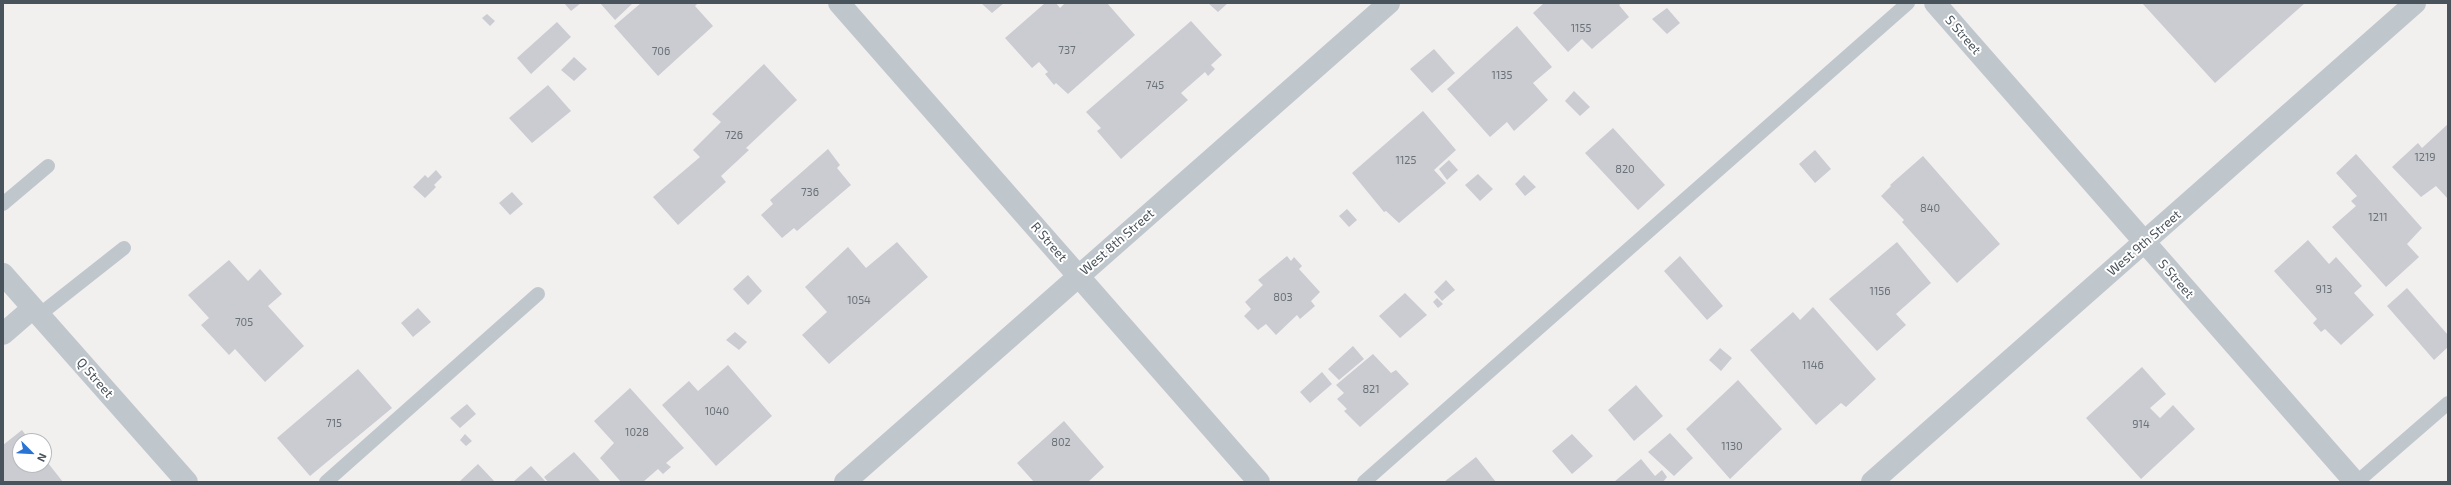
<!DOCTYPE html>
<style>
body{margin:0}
#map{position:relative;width:2451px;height:485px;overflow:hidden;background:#f2efef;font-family:"Exo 2",sans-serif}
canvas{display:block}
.frame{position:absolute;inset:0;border:4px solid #49535b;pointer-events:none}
.north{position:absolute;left:12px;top:433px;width:40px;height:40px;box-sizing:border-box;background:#fff;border:1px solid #b6babd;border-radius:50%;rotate:114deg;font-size:11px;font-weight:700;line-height:16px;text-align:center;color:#49535b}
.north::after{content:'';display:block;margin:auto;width:14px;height:18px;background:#2873d3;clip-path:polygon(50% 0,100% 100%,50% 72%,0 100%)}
</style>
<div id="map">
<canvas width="2451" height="485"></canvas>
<div class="frame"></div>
<div class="north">N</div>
</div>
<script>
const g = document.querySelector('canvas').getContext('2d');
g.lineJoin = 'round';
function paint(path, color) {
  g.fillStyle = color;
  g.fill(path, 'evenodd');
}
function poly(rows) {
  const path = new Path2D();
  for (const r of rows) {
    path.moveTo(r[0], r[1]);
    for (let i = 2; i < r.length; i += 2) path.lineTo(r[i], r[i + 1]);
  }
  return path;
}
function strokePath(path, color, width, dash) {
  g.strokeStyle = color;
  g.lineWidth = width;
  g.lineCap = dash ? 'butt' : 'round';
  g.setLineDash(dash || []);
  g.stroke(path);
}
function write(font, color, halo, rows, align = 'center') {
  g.font = font + ' "Exo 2",sans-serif';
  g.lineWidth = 4;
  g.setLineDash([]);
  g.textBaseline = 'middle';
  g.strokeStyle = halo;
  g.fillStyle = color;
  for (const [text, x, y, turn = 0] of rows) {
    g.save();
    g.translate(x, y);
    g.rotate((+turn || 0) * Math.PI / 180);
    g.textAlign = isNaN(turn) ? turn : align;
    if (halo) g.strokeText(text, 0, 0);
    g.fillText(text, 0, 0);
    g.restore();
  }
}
paint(poly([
 [564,3,581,3,571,11],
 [600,3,633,3,615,20],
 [641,3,698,3,695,6,713,26,658,76,614,26],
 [981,3,1004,3,992,13],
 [1045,3,1056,3,1060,8,1065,3,1107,3,1135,35,1068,94,1056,83,1054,85,1045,74,1048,72,1039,62,1032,68,1005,38],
 [1208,3,1228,3,1218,12],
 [1544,3,1622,3,1619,5,1629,17,1592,49,1582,39,1568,52,1533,13],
 [2142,3,2305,3,2215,83],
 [1667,8,1680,23,1667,34,1652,19],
 [487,14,495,21,490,26,482,18],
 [1191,21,1222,55,1211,65,1215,69,1208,76,1205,72,1181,93,1188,100,1121,159,1097,131,1101,128,1086,112],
 [557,22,571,37,531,74,517,58],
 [1517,26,1552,67,1533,83,1548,100,1514,131,1507,122,1490,137,1447,89],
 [1434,49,1455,73,1432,93,1410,69],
 [574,57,587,69,574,81,561,70],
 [764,64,797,100,746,148,749,150,721,176,726,182,678,225,653,197,700,157,693,150,721,122,712,114],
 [548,85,571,111,532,143,509,118],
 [1574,91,1590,107,1580,116,1565,101],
 [1423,111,1456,150,1434,170,1446,183,1399,223,1386,211,1384,212,1352,173],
 [2448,124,2448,199,2436,186,2421,197,2392,167,2418,143,2422,148],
 [1613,128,1665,185,1638,210,1585,153],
 [828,149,840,165,837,168,851,185,797,231,794,228,782,238,761,215,773,204,770,200],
 [1815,150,1831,169,1815,183,1799,164],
 [2356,154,2422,228,2407,244,2419,257,2386,287,2332,227,2356,206,2351,201,2357,196,2336,173],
 [1923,156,2000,244,1957,283,1902,222,1904,220,1881,196,1891,186,1890,185],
 [1449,160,1458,170,1447,180,1439,169],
 [436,170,442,177,434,185,436,187,425,198,413,187,425,175,428,178],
 [1478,174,1493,189,1480,201,1465,185],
 [1524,175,1536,187,1525,196,1515,184],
 [512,192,523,204,510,215,499,203],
 [1347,209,1357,220,1349,227,1339,216],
 [2308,240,2329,264,2336,257,2362,286,2354,293,2374,315,2341,345,2325,329,2321,332,2313,323,2317,319,2274,271],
 [897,242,928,277,829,364,802,335,827,312,805,287,848,247,866,268],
 [1897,242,1931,283,1896,314,1906,325,1877,351,1829,299],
 [1287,256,1291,261,1294,257,1302,266,1299,269,1320,292,1311,301,1315,306,1300,319,1297,315,1276,335,1266,324,1258,330,1244,316,1251,309,1245,302,1263,285,1258,280],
 [1680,256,1723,306,1707,320,1664,271],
 [229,260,248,281,260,269,282,294,268,306,304,346,265,382,235,349,229,355,201,325,209,318,188,295],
 [748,275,762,291,748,305,733,289],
 [1446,280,1455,290,1442,301,1434,292],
 [2407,288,2448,335,2448,347,2434,360,2387,306],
 [1405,293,1427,315,1400,338,1379,316],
 [1437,298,1443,304,1438,308,1433,302],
 [1813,307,1876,379,1846,407,1841,403,1816,425,1750,350,1793,312,1800,320],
 [418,308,431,322,413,337,401,323],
 [735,332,747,342,739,350,726,340],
 [1353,346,1364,359,1339,380,1328,369],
 [1720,348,1732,358,1721,371,1709,360],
 [1373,354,1391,373,1396,370,1409,384,1360,427,1344,411,1347,409,1337,399,1344,393,1336,385],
 [728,365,772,416,716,466,662,405,689,381,698,391],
 [2142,367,2166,394,2150,408,2160,418,2173,405,2195,429,2141,479,2086,418],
 [358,369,392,408,310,476,277,438],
 [1322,372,1332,384,1310,403,1300,392],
 [1738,380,1782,429,1730,479,1686,429],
 [1636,385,1663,416,1634,441,1608,410],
 [630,388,684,448,666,463,671,467,663,474,658,469,643,482,621,482,600,458,614,443,594,421],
 [467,404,476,414,460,428,450,418],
 [1064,421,1104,467,1088,482,1034,482,1017,463],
 [22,430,30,441,20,441,20,465,44,465,44,458,63,482,3,482,3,445],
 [1670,433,1693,458,1674,476,1648,452],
 [465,434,472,441,466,446,460,440],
 [1572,434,1593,456,1572,474,1552,451],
 [574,452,601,482,548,482,544,477],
 [1476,457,1496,482,1444,482],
 [1641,459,1655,476,1662,470,1667,477,1663,482,1614,482],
 [478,464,495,482,459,482],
 [531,466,546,482,513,482]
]), '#caccd1');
strokePath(poly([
 [3,204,48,166],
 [39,315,124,248],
 [326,482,538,294],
 [1364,482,1908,3],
 [2357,482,2448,403]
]), '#bfc7cd', 14);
strokePath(poly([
 [839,3,1259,482],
 [1935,3,2355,482],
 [3,274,187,482],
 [3,334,33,308],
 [845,482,1389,3],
 [1872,482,2415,3]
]), '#bfc7cd', 22);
write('11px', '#697178', null, [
 ["1155",1581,28],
 ["737",1067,50],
 ["706",661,51],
 ["1135",1502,75],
 ["745",1155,85],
 ["726",734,135],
 ["1219",2425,157],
 ["1125",1406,160],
 ["820",1625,169],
 ["736",810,192],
 ["840",1930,208],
 ["1211",2378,217],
 ["913",2324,289],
 ["1156",1880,291],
 ["803",1283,297],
 ["1054",859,300],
 ["705",244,322],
 ["1146",1813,365],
 ["821",1371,389],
 ["1040",717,411],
 ["715",334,423],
 ["914",2141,424],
 ["1028",637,432],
 ["802",1061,442],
 ["1130",1732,446]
]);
write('13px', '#49535b', '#fff', [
 ["S Street",1963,35,49],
 ["R Street",1049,242,49],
 ["West 8th Street",1117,242,-41],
 ["West 9th Street",2144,243,-41],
 ["S Street",2176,279,49],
 ["Q Street",95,378,49]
]);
</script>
